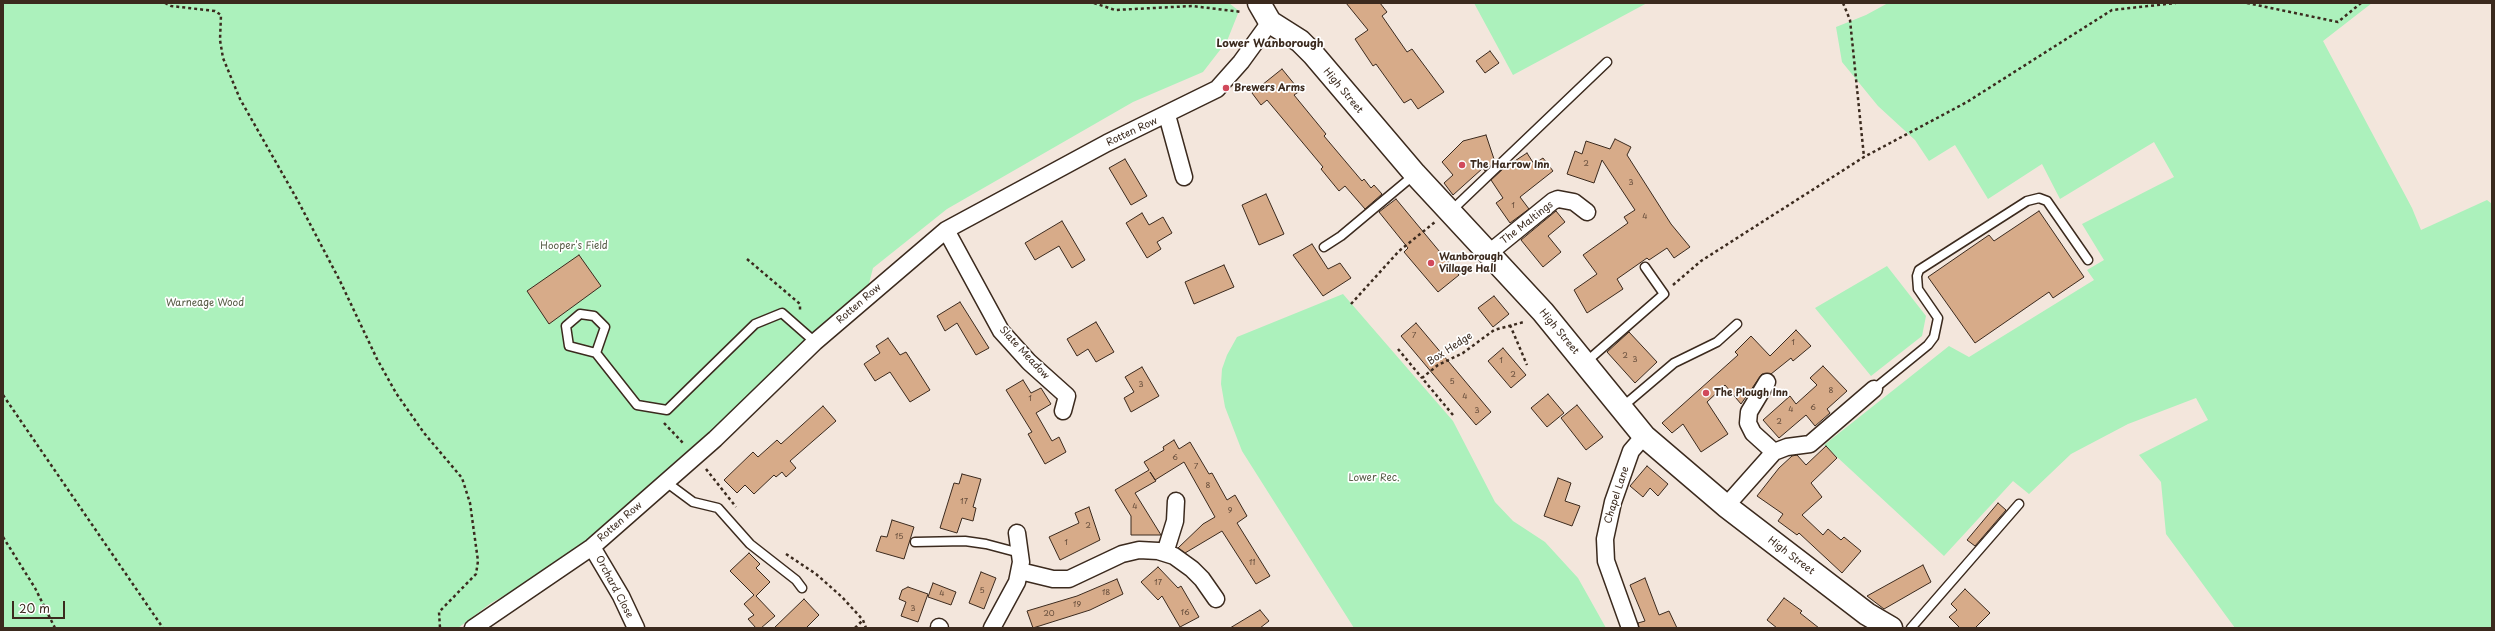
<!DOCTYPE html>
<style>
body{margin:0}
#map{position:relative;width:2495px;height:631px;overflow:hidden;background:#f3e6dc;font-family:"Playpen Sans",sans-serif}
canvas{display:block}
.frame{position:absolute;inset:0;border:4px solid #3b2a1e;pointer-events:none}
.scale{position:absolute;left:12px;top:601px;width:53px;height:18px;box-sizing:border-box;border:2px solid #3b2a1e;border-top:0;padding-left:5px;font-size:12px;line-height:14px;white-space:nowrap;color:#3b2a1e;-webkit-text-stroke:3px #fff;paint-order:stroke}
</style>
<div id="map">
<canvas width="2495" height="631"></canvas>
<div class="frame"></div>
<div class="scale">20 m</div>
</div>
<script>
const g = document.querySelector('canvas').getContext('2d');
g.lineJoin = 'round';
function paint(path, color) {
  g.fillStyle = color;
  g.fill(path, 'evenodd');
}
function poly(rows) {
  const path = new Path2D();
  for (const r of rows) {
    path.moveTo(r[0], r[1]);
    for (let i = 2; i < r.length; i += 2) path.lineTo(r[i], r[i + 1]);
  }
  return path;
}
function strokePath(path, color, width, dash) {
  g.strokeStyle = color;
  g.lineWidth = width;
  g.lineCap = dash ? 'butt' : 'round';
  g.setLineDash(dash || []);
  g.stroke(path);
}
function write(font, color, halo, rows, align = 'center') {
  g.font = font + ' "Playpen Sans",sans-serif';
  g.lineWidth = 3.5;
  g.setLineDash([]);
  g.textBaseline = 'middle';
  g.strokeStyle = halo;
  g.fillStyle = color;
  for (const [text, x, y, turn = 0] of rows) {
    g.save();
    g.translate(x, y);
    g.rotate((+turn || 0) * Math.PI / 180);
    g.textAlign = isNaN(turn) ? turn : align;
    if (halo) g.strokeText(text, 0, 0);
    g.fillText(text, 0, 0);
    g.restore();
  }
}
paint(poly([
 [3,3,1229,3,1239,11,1227,41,1203,72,1133,102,947,209,873,268,865,299,592,547,491,603,458,628,3,628],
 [1474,3,1647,3,1513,75],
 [1888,3,2372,3,2323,41,2412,208,2421,230,2487,200,2492,204,2492,628,2235,628,2166,534,2161,482,2139,455,2208,420,2196,398,2128,424,2071,454,2029,494,2013,481,1944,556,1824,445,1949,346,1969,357,2094,280,2087,270,2104,260,2082,224,2174,177,2154,142,2060,199,2042,164,1988,199,1955,145,1929,161,1915,140,1878,106,1842,62,1836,27,1866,15],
 [1887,266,1926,316,1922,336,1871,376,1815,308],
 [1343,294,1453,421,1495,502,1513,521,1545,542,1578,578,1606,628,1354,628,1242,451,1225,407,1221,384,1222,369,1227,355,1237,337]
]), '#acf1bc');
const building = poly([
 [1346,3,1380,3,1387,12,1382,16,1407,52,1412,49,1444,92,1418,109,1411,99,1404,103,1376,64,1373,66,1355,39,1368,30,1346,3],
 [1490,51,1499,63,1485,73,1476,61,1490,51],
 [1282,69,1300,91,1294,95,1326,134,1324,136,1362,181,1364,179,1371,188,1374,185,1382,194,1365,209,1345,186,1339,191,1321,169,1323,167,1267,100,1261,105,1252,93,1282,69],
 [1486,135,1495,162,1485,171,1483,168,1453,195,1444,183,1453,175,1442,162,1463,141,1486,135],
 [1615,139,1631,147,1627,155,1671,224,1690,247,1674,258,1667,248,1649,260,1647,258,1617,279,1623,289,1587,313,1574,290,1597,274,1583,255,1628,223,1624,217,1635,210,1602,160,1594,183,1567,174,1575,151,1582,154,1586,141,1610,149,1615,139],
 [1527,153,1534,164,1543,158,1553,171,1520,197,1529,209,1510,223,1496,203,1503,198,1491,180,1504,168,1527,153],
 [1125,159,1147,196,1131,205,1109,168,1125,159],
 [1266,194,1284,234,1259,245,1242,205,1266,194],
 [1396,199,1459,275,1438,292,1404,252,1408,248,1379,212,1396,199],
 [1556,211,1565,222,1548,236,1561,252,1543,267,1521,240,1556,211],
 [2039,211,2084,277,2053,298,2049,292,1975,343,1928,277,1989,235,1994,241,2039,211],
 [1142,213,1149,225,1163,217,1172,233,1157,242,1161,249,1147,258,1126,223,1142,213],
 [1062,221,1085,260,1072,268,1059,246,1035,260,1025,243,1062,221],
 [1312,244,1328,269,1340,263,1351,278,1323,296,1293,255,1312,244],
 [579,255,601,286,549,324,527,291,579,255],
 [1224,265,1234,287,1194,304,1185,282,1224,265],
 [1494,296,1509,314,1493,327,1478,308,1494,296],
 [960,302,989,348,976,355,957,323,945,331,937,316,960,302],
 [1096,322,1114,352,1096,362,1088,349,1077,356,1067,339,1096,322],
 [1416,323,1491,412,1476,425,1401,336,1416,323],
 [1796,330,1811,346,1793,361,1791,358,1771,374,1762,374,1741,404,1725,385,1707,402,1728,434,1701,452,1683,424,1672,433,1662,423,1738,355,1735,352,1751,336,1770,356,1796,330],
 [1629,332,1657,362,1635,383,1607,352,1629,332],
 [888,338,900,355,906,352,930,390,910,402,890,372,875,381,864,364,880,353,876,346,888,338],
 [1503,348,1526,375,1511,388,1488,361,1503,348],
 [1823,366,1847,391,1827,409,1830,413,1815,426,1806,415,1779,438,1763,420,1790,396,1796,404,1817,385,1810,378,1823,366],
 [1142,367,1159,396,1131,412,1124,398,1134,392,1125,377,1142,367],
 [1023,380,1031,393,1041,388,1051,404,1036,413,1052,441,1059,437,1066,452,1045,464,1028,434,1032,432,1006,390,1023,380],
 [1548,394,1564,413,1547,427,1531,408,1548,394],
 [1577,405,1603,437,1586,450,1561,418,1577,405],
 [823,406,836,421,790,461,796,468,786,477,782,472,776,477,774,475,754,494,745,485,737,493,724,480,753,452,758,457,777,440,781,444,823,406],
 [1174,440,1179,449,1190,442,1209,474,1212,473,1227,500,1235,495,1247,516,1237,523,1270,576,1256,584,1222,531,1185,553,1178,548,1203,524,1215,517,1184,462,1155,480,1150,472,1156,481,1135,493,1161,535,1131,535,1131,516,1115,490,1149,470,1144,462,1164,450,1163,447,1174,440],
 [1826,446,1837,458,1811,483,1822,497,1802,515,1823,535,1828,529,1841,540,1844,537,1861,551,1842,573,1799,533,1797,535,1778,521,1783,514,1757,496,1779,468,1792,456,1797,455,1806,465,1826,446],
 [1647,466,1668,484,1658,496,1650,488,1643,497,1630,486,1647,466],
 [962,474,981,479,973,507,976,508,973,521,962,518,957,533,940,528,954,483,959,484,962,474],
 [1558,478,1571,483,1565,501,1580,506,1572,526,1544,516,1558,478],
 [1998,503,2006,510,1975,546,1967,540,1998,503],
 [1089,507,1100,540,1060,560,1049,537,1079,523,1075,513,1089,507],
 [892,520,914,527,904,559,876,551,881,536,887,537,892,520],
 [749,553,760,564,756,568,770,582,756,596,775,616,761,628,756,628,748,619,754,615,744,604,754,595,730,571,749,553],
 [1923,565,1931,582,1884,609,1867,596,1923,565],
 [1158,567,1178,588,1181,586,1199,617,1180,627,1162,596,1158,600,1141,582,1158,567],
 [981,572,996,578,984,609,969,603,981,572],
 [1645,578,1659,615,1669,611,1677,628,1639,628,1638,623,1645,621,1630,585,1645,578],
 [1117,579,1123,594,1090,610,1033,628,1027,611,1077,596,1117,579],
 [933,583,956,592,951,605,928,597,933,583],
 [908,587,928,594,918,622,901,616,906,602,899,599,902,590,908,587],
 [1965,589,1990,613,1975,628,1960,628,1949,617,1957,610,1951,604,1965,589],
 [1784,598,1802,611,1800,613,1819,628,1777,628,1767,620,1784,598],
 [804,599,819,615,806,628,774,628,804,599],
 [1260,610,1269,621,1260,628,1230,628,1260,610]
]);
paint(building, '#d7ab89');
strokePath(building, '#3b2a1e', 1);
const lane = poly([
 [1451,211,1607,62],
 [1324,247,1341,236,1414,175],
 [596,353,605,327,594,316,580,314,566,326,569,346,596,353,637,405,667,410,755,324,782,313,815,342],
 [1586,362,1664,294,1645,267],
 [1874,389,1928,345,1934,337,1938,318,1918,289,1917,276,1919,270,2027,201,2039,198,2047,201,2088,260],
 [1621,408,1674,363,1717,342,1737,324],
 [666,482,693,502,718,508,750,544,796,580,802,588],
 [915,542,965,541,986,544,1020,553],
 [1911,628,2019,504]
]);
const street = poly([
 [1167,115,1184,177],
 [946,230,1001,331,1029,362,1067,396,1063,411],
 [1489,253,1553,201,1558,199,1574,202,1587,212],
 [1767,382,1749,412,1748,423,1753,433,1774,452],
 [1726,506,1774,452,1787,447,1810,444,1874,389],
 [592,547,621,596,636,628],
 [1165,553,1175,521,1176,501],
 [1020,571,1053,579,1069,579,1122,554,1139,550,1158,551,1174,556,1192,569,1202,579,1216,599],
 [939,627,940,628],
 [473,628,592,547,715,439,815,342,946,230,1107,143,1217,89,1241,62,1270,22],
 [992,628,1017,582,1021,562,1017,533],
 [1630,628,1606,561,1605,539,1613,502,1631,451,1644,436]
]);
const secondary = poly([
 [1259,3,1270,22,1300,41,1313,54,1415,174,1543,312,1644,436,1726,506,1867,614,1891,628]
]);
strokePath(lane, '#3b2a1e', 11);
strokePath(street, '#3b2a1e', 19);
strokePath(secondary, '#3b2a1e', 25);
strokePath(poly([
 [165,3,171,6,215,11,221,15,220,40,223,58,240,99,298,201,340,281,377,359,396,393,424,433,462,478,470,503,478,561,476,574,439,612,440,628],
 [1094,3,1115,10,1192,6,1242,12],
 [1843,3,1850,20,1864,157],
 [2247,3,2338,22,2361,3],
 [747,259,800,304,800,312],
 [1673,285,1701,261,1864,157,1967,102,2112,10,2176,3],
 [1351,304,1399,251,1435,222],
 [1510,325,1527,365],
 [1398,349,1422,378],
 [3,395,163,628],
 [1453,415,1422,378,1438,365,1463,353,1494,330,1524,322],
 [664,423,684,444],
 [706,469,736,507],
 [3,537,35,588,55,628],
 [786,554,816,574,842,597,863,620,866,628],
 [855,628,863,620]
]), '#3b2a1e', 2.5, [3, 3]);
strokePath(lane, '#fff', 8);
strokePath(street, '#fff', 16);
strokePath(secondary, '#fff', 22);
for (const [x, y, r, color] of [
 [1226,88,4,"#d1495b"],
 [1462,165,4,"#d1495b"],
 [1431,263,4,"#d1495b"],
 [1706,393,4,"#d1495b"]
]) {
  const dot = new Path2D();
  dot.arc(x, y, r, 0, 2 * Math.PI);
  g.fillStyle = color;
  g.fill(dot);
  strokePath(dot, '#fff', 1.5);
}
write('8px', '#624a39', null, [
 ["2",1586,164],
 ["3",1631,183],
 ["1",1513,206],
 ["4",1645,217],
 ["7",1414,336],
 ["1",1793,343],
 ["2",1625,356],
 ["3",1635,360],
 ["1",1501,361],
 ["2",1513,375],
 ["5",1452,382],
 ["3",1141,385],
 ["8",1831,391],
 ["4",1465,397],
 ["1",1030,399],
 ["6",1813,408],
 ["4",1791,410],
 ["3",1477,411],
 ["2",1779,422],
 ["6",1175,458],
 ["7",1196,467],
 ["8",1208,486],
 ["17",964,502],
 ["4",1135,507],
 ["9",1230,511],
 ["2",1088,526],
 ["15",899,537],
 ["1",1066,543],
 ["11",1252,563],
 ["17",1158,583],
 ["5",982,591],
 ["18",1106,593],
 ["4",942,594],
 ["19",1077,605],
 ["3",913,609],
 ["16",1185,613],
 ["20",1049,614]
]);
write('bold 10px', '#3b2a1e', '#fff', [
 ["Brewers Arms",1234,88],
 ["The Harrow Inn",1470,165],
 ["Wanborough",1439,257],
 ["Village Hall",1439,269],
 ["The Plough Inn",1714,393]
], 'left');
write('10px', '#3b2a1e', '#fff', [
 ["High Street",1343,91,50],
 ["Rotten Row",1132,132,-25],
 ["The Maltings",1527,223,-38],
 ["Rotten Row",859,304,-41],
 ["High Street",1559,332,50],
 ["Box Hedge",1450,349,-33],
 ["Slate Meadow",1024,353,47],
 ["Chapel Lane",1617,495,-72],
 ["Rotten Row",620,522,-41],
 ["High Street",1791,556,37],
 ["Orchard Close",614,587,62]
]);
write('10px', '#575c46', '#fff', [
 ["Hooper's Field",574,246],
 ["Warneage Wood",205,303],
 ["Lower Rec.",1374,478]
]);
write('bold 11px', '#3b2a1e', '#fff', [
 ["Lower Wanborough",1270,44]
]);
</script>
